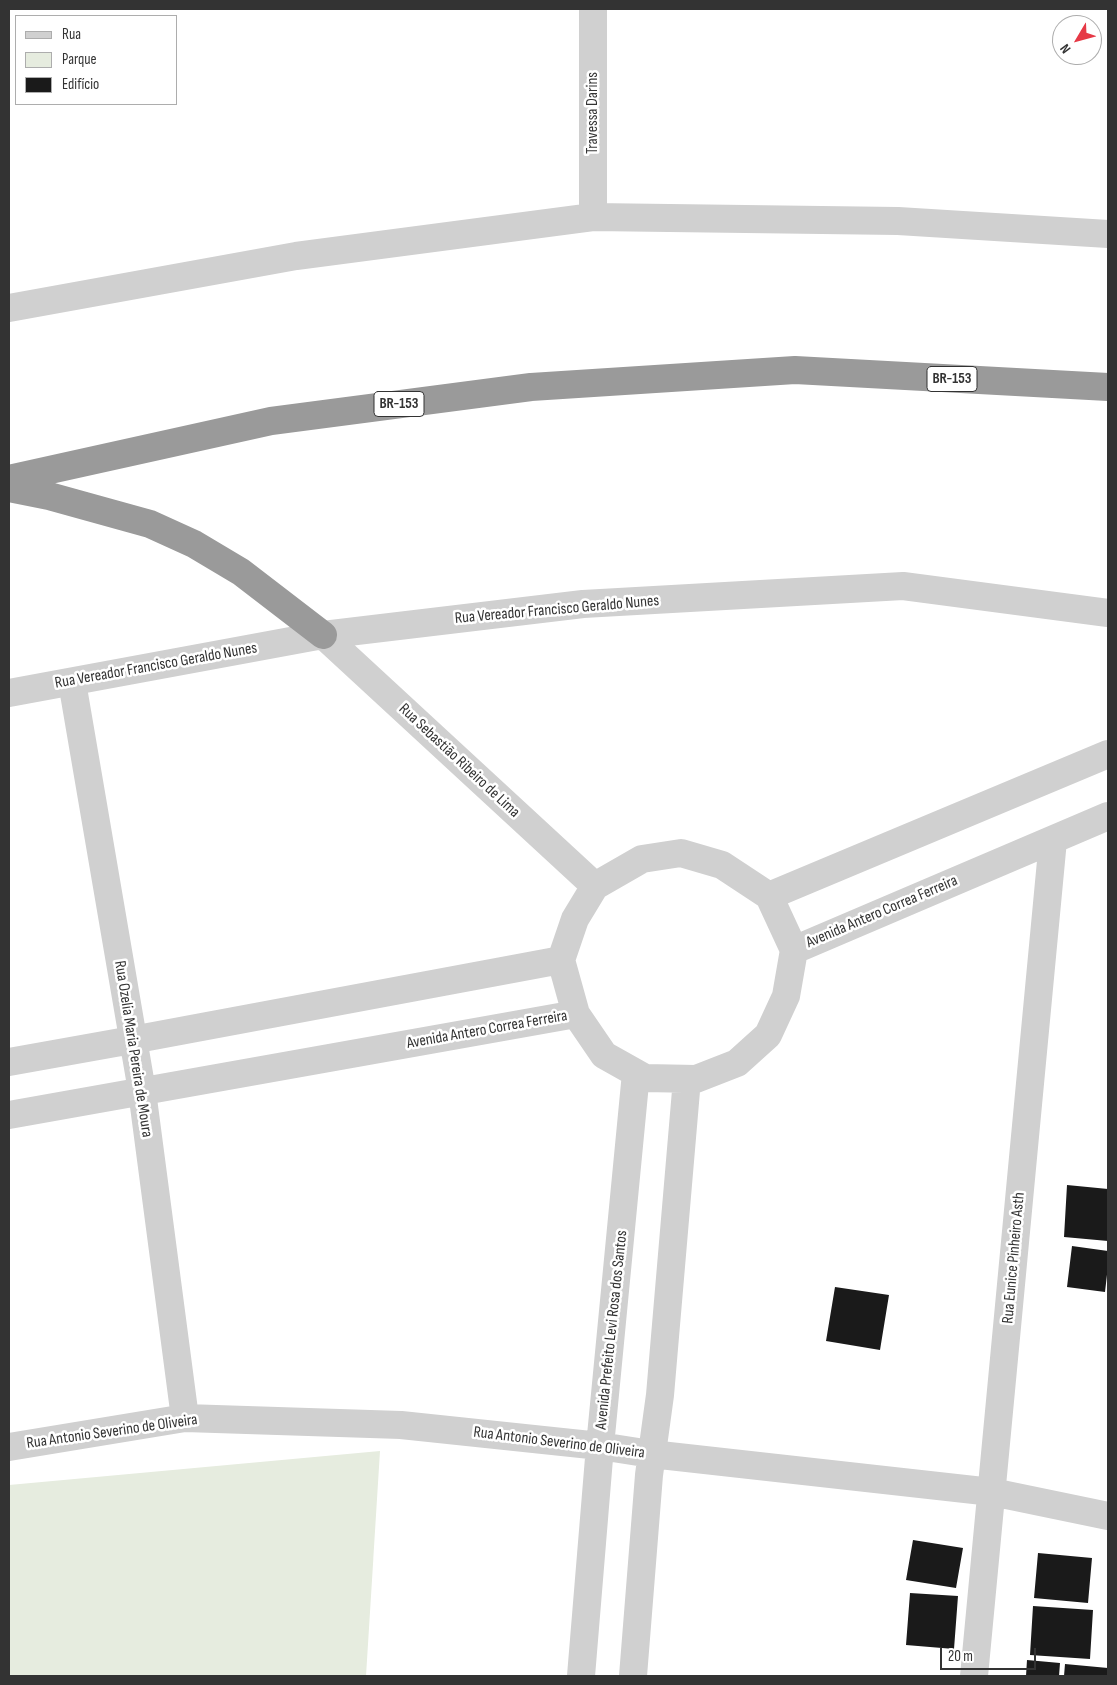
<!DOCTYPE html>
<meta charset="utf-8">
<style>
body{margin:0}
#map{position:relative;width:1117px;height:1685px;overflow:hidden;background:#fff;font-family:"Sofia Sans Condensed",sans-serif}
canvas{display:block}
.frame{position:absolute;inset:0;border:10px solid #333;pointer-events:none}
.legend{position:absolute;left:15px;top:15px;width:162px;height:90px;box-sizing:border-box;background:#fff;border:1px solid #adadad;margin:0;padding:6px 9px;list-style:none;font-size:15px;color:#333}
.legend li{display:flex;align-items:center;gap:10px;height:25px}
.legend b{width:25px;border:1px solid #adadad}
.north{position:absolute;left:1052px;top:15px;width:50px;height:50px;box-sizing:border-box;background:#fff;border:1px solid #adadad;border-radius:50%;rotate:233deg;font-size:14px;font-weight:700;line-height:20px;text-align:center;color:#333}
.north::after{content:'';display:block;margin:auto;width:18px;height:22px;background:#e63946;clip-path:polygon(50% 0,100% 100%,50% 72%,0 100%)}
.scale{position:absolute;left:940px;top:1648px;width:96px;height:22px;box-sizing:border-box;border:2px solid #333;border-top:0;padding-left:6px;font-size:15px;line-height:18px;white-space:nowrap;color:#333;-webkit-text-stroke:4px #fff;paint-order:stroke}
</style>
<div id="map">
<canvas width="1117" height="1685"></canvas>
<div class="frame"></div>
<ul class="legend">
<li><b style="height:6px;background:#d0d0d0"></b>Rua</li>
<li><b style="height:14px;background:#e6ecdf"></b>Parque</li>
<li><b style="height:14px;background:#1a1a1a"></b>Edifício</li>
</ul>
<div class="north">N</div>
<div class="scale">20 m</div>
</div>
<script>
const g = document.querySelector('canvas').getContext('2d');
g.lineJoin = 'round';
function paint(path, color) {
  g.fillStyle = color;
  g.fill(path, 'evenodd');
}
function poly(rows) {
  const path = new Path2D();
  for (const r of rows) {
    path.moveTo(r[0], r[1]);
    for (let i = 2; i < r.length; i += 2) path.lineTo(r[i], r[i + 1]);
  }
  return path;
}
function strokePath(path, color, width, dash) {
  g.strokeStyle = color;
  g.lineWidth = width;
  g.lineCap = dash ? 'butt' : 'round';
  g.setLineDash(dash || []);
  g.stroke(path);
}
function write(font, color, halo, rows, align = 'center') {
  g.font = font + ' "Sofia Sans Condensed",sans-serif';
  g.lineWidth = 5;
  g.setLineDash([]);
  g.textBaseline = 'middle';
  g.strokeStyle = halo;
  g.fillStyle = color;
  for (const [text, x, y, turn = 0] of rows) {
    g.save();
    g.translate(x, y);
    g.rotate((+turn || 0) * Math.PI / 180);
    g.textAlign = isNaN(turn) ? turn : align;
    if (halo) g.strokeText(text, 0, 0);
    g.fillText(text, 0, 0);
    g.restore();
  }
}
paint(poly([
 [380,1451,366,1676,9,1676,9,1485]
]), '#e6ecdf');
paint(poly([
 [1067,1185,1108,1189,1108,1241,1064,1237],
 [1072,1246,1108,1251,1108,1266,1105,1292,1067,1287],
 [835,1287,889,1295,880,1350,826,1341],
 [913,1540,963,1548,956,1588,906,1580],
 [1038,1553,1092,1558,1088,1603,1034,1598],
 [910,1593,958,1596,954,1649,906,1645],
 [1033,1606,1093,1610,1090,1659,1030,1655],
 [1027,1660,1060,1663,1059,1676,1026,1676],
 [1065,1664,1108,1668,1108,1676,1064,1676]
]), '#1a1a1a');
strokePath(poly([
 [593,9,593,217],
 [9,308,296,256,593,217,898,221,1108,234],
 [323,635,595,886],
 [72,682,142,1091,185,1418],
 [9,693,323,635,583,604,903,586,1108,613],
 [769,896,1108,754],
 [769,896,794,950],
 [794,950,1108,816],
 [561,960,576,1014,604,1055,645,1078,696,1079,737,1063,768,1035,786,996,794,950],
 [561,960,575,919,595,886,642,859,681,853,722,865,769,896],
 [9,1062,132,1040,561,960],
 [9,1115,576,1014],
 [9,1447,185,1418,401,1425,600,1446,651,1454,992,1492,1108,1516],
 [581,1676,600,1446,636,1073],
 [633,1676,649,1475,660,1395,687,1079],
 [974,1676,1053,840]
]), '#d0d0d0', 28);
strokePath(poly([
 [9,479,271,421,531,387,795,370,1108,387],
 [9,488,49,496,150,524,194,544,241,572,323,635]
]), '#9a9a9a', 28);
for (const [x, y, w] of [
 [952,379,50],
 [399,404,50]
]) {
  const box = new Path2D();
  box.roundRect(x - w / 2, y - 12.5, w, 25, 4);
  g.fillStyle = '#fff';
  g.fill(box);
  strokePath(box, '#333', 1);
}
write('bold 15px', '#333', null, [
 ["BR-153",952,379],
 ["BR-153",399,404]
]);
write('16px', '#333', '#fff', [
 ["Travessa Darins",593,113,-90],
 ["Rua Vereador Francisco Geraldo Nunes",557,610,-5],
 ["Rua Vereador Francisco Geraldo Nunes",156,666,-10],
 ["Rua Sebastião Ribeiro de Lima",459,761,43],
 ["Avenida Antero Correa Ferreira",882,912,-23],
 ["Avenida Antero Correa Ferreira",487,1030,-10],
 ["Rua Ozelia Maria Pereira de Moura",133,1049,81],
 ["Rua Eunice Pinheiro Asth",1014,1258,-85],
 ["Avenida Prefeito Levi Rosa dos Santos",612,1330,-84],
 ["Rua Antonio Severino de Oliveira",112,1432,-8],
 ["Rua Antonio Severino de Oliveira",559,1443,7]
]);
</script>
